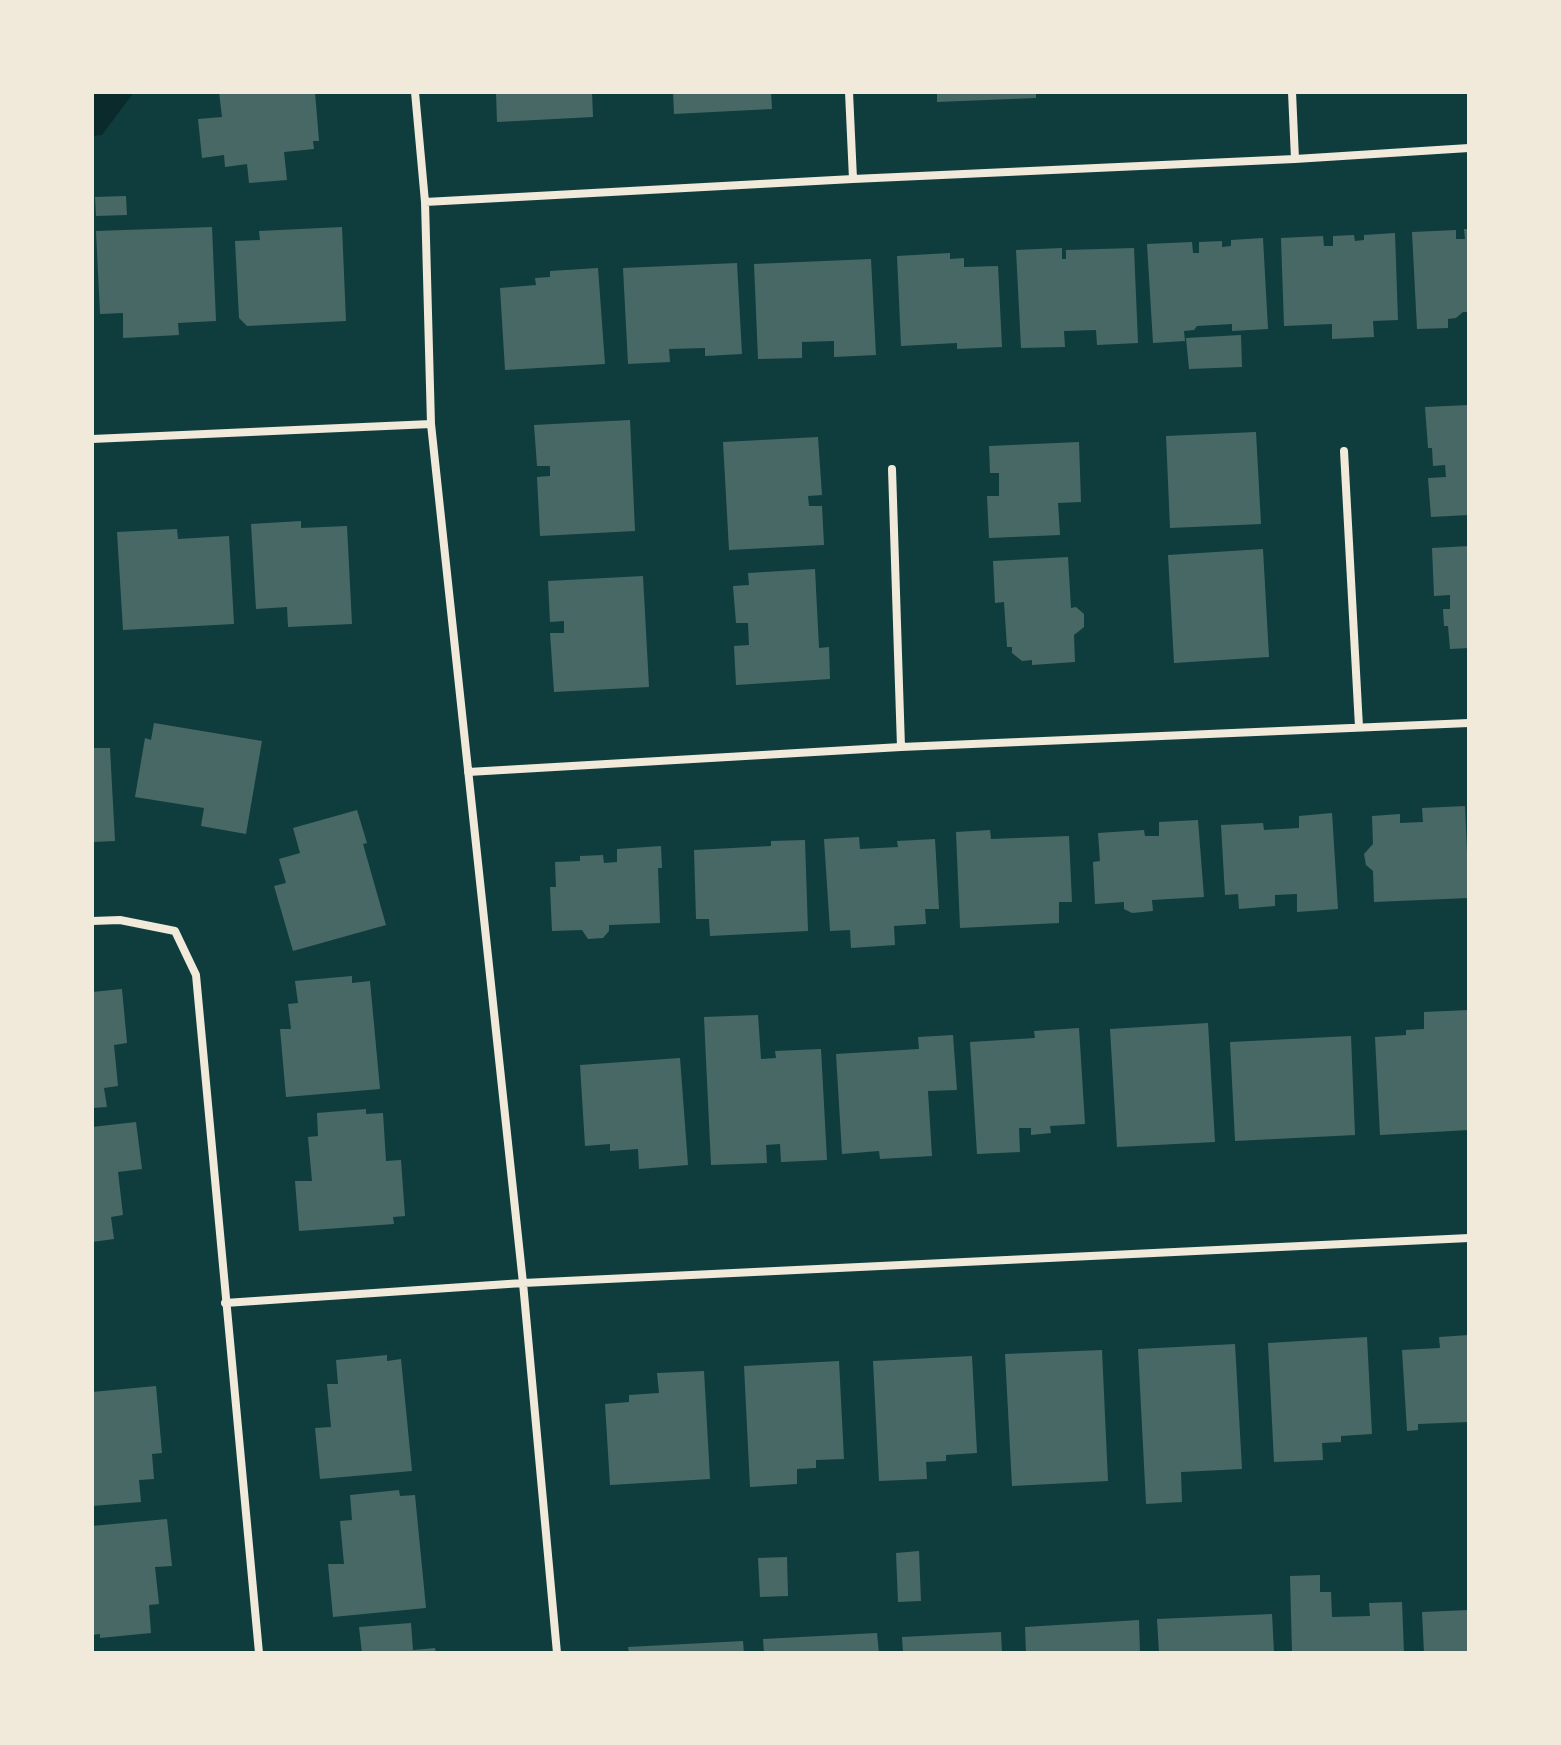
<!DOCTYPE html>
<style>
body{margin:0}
#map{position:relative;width:1561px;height:1745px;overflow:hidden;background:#0f3d3e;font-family:"Alegreya Sans",sans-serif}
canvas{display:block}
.frame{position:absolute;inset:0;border:94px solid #f1e9da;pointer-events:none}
</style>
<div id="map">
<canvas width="1561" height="1745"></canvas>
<div class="frame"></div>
</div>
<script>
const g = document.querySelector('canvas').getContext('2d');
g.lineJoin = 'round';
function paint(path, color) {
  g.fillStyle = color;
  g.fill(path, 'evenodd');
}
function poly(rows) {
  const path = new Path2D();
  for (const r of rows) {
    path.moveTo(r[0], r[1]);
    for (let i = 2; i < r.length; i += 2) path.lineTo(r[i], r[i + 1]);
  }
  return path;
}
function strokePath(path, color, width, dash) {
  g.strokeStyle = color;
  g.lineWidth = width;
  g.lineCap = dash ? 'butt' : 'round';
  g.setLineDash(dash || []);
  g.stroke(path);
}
paint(poly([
 [92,92,134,92,102,135,92,136]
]), '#0a2a2b');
paint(poly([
 [219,92,315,92,319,141,313,141,314,149,284,152,287,180,249,183,247,164,225,167,224,155,202,158,198,119,222,117],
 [496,92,592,92,593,117,497,122],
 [673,92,771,92,772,109,674,114],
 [937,92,1036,92,1036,98,937,102],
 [126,196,127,215,96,216,95,197],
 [212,227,216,321,178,323,179,335,123,338,123,313,100,314,96,231],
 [342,227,346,321,247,326,239,318,235,241,260,240,259,231],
 [1464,229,1469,229,1469,312,1463,312,1456,318,1448,319,1448,328,1417,329,1412,232,1456,230,1456,239,1465,239],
 [1395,233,1398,320,1373,321,1374,337,1332,339,1332,324,1284,326,1281,238,1323,236,1324,246,1333,246,1333,236,1354,235,1355,241,1364,240,1364,235],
 [1263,238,1268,329,1232,331,1232,324,1197,326,1194,330,1184,331,1185,341,1153,343,1147,244,1192,242,1193,253,1199,253,1199,242,1222,241,1222,247,1231,246,1231,240],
 [1062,248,1062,259,1066,259,1066,250,1134,248,1138,343,1097,345,1096,330,1064,331,1065,347,1021,348,1016,250],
 [950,253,950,259,964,258,964,267,998,266,1002,347,957,349,957,343,901,346,897,256],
 [871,259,876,355,834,357,834,341,802,342,802,358,758,359,754,264],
 [737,263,742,354,705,356,705,348,669,349,670,362,628,364,623,268],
 [598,268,605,364,505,370,500,288,536,285,535,278,550,277,550,271],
 [1241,335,1242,367,1189,369,1186,338],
 [1469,405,1469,515,1431,517,1428,478,1446,477,1445,465,1433,466,1432,448,1428,448,1425,407],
 [630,420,635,531,540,536,537,477,550,476,550,466,537,466,534,425],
 [1256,432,1261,524,1170,528,1166,436],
 [818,437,822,495,808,496,809,506,822,506,824,545,729,550,723,442],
 [1079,442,1081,502,1058,503,1060,535,989,538,987,496,999,496,999,473,990,473,989,446],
 [301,521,301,528,347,526,352,624,288,627,287,607,256,609,251,524],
 [177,529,178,539,229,536,234,624,123,630,117,532],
 [1469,546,1469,648,1450,649,1448,626,1444,626,1443,609,1450,609,1450,595,1434,596,1432,548],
 [1263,549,1269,657,1174,663,1168,555],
 [1068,557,1071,608,1076,607,1084,614,1084,627,1074,635,1075,662,1032,665,1032,660,1022,661,1012,653,1012,647,1007,647,1004,602,995,603,993,561],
 [815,569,819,648,829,647,830,679,736,685,734,646,749,645,748,623,736,623,733,586,749,585,748,573],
 [643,576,649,687,554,692,550,633,564,633,564,621,550,622,548,581],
 [154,723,262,741,246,834,201,826,204,808,135,797,145,738,151,740],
 [92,748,110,748,115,841,92,842],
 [1465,806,1469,898,1374,902,1373,871,1366,865,1364,854,1373,844,1372,816,1400,814,1400,823,1423,822,1422,808],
 [357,810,367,843,363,844,386,925,293,951,274,886,286,883,279,859,300,853,293,828],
 [1332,813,1338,909,1297,912,1297,894,1275,895,1275,906,1239,909,1238,894,1225,895,1221,825,1263,823,1264,830,1299,828,1299,816],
 [1198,820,1204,897,1152,900,1153,911,1132,913,1124,909,1124,902,1095,904,1093,862,1100,861,1098,833,1144,830,1145,836,1159,836,1159,822],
 [990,830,991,839,1069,836,1072,902,1059,902,1059,923,960,928,956,832],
 [859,837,860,849,898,847,897,841,935,839,939,909,925,909,926,924,894,926,895,945,851,948,850,930,830,931,824,839],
 [805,840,808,931,710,936,709,919,696,919,694,850,771,846,771,841],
 [661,846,662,868,658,868,660,923,609,925,609,931,603,938,588,939,582,930,552,931,550,887,556,887,555,862,580,861,580,856,603,855,604,863,617,862,617,849],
 [352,976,352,983,370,981,380,1089,286,1097,280,1029,291,1029,288,1004,298,1003,295,981],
 [122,989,127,1043,114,1045,118,1086,104,1088,107,1107,92,1108,92,992],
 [1469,1010,1469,1130,1380,1135,1375,1037,1406,1035,1406,1030,1424,1029,1424,1012],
 [758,1015,761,1059,776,1058,775,1051,821,1049,827,1160,781,1162,780,1144,766,1145,767,1163,711,1165,704,1017],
 [1208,1023,1215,1142,1117,1147,1110,1029],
 [1079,1028,1085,1124,1050,1126,1051,1133,1031,1135,1031,1128,1019,1128,1020,1152,977,1154,970,1042,1035,1038,1034,1031],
 [953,1035,957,1090,928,1091,932,1156,880,1159,879,1151,842,1154,836,1054,919,1049,918,1037],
 [1351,1036,1355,1135,1235,1141,1230,1042],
 [680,1058,688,1165,639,1169,638,1149,610,1151,610,1144,585,1146,580,1065],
 [366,1109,366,1114,383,1113,386,1161,401,1160,405,1216,393,1217,394,1224,299,1231,295,1181,312,1181,308,1137,318,1136,317,1113],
 [136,1122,142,1169,118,1172,123,1215,111,1217,114,1239,92,1242,92,1127],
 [1469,1335,1469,1422,1418,1424,1418,1430,1407,1431,1402,1350,1440,1348,1439,1337],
 [1367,1337,1372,1434,1341,1436,1341,1442,1322,1443,1323,1460,1274,1462,1268,1343],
 [1235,1344,1242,1469,1181,1472,1182,1502,1146,1504,1138,1349],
 [1102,1350,1108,1481,1012,1486,1005,1354],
 [387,1355,387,1361,401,1359,412,1471,320,1479,315,1428,331,1427,327,1384,338,1384,336,1360],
 [972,1356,977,1453,946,1455,946,1461,926,1462,927,1479,879,1481,873,1361],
 [839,1361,844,1459,816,1460,816,1468,797,1469,797,1484,750,1487,744,1366],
 [704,1371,710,1479,610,1485,605,1404,629,1402,629,1395,659,1393,657,1373],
 [156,1386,162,1453,152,1454,154,1479,139,1480,141,1502,92,1506,92,1392],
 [399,1490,400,1496,415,1495,426,1608,333,1617,328,1564,344,1564,340,1521,352,1520,350,1495],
 [167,1519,172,1566,155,1567,159,1604,149,1605,151,1633,100,1638,100,1634,92,1635,92,1526],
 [919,1551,921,1601,898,1602,896,1553],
 [787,1557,788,1596,760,1597,758,1558],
 [1320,1575,1320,1592,1331,1592,1332,1617,1370,1616,1369,1603,1402,1602,1404,1653,1292,1653,1290,1576],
 [1469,1610,1469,1653,1424,1653,1422,1612],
 [1272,1614,1274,1653,1159,1653,1157,1619],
 [1139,1620,1140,1653,1026,1653,1025,1627],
 [411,1623,413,1650,435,1648,436,1653,362,1653,359,1627],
 [1001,1632,1002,1653,903,1653,902,1637],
 [877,1633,879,1653,764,1653,763,1639],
 [743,1641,744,1653,629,1653,628,1647]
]), '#486865');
strokePath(poly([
 [415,92,425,202,431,424,523,1283,557,1653],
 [849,92,853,179],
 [1292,92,1295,159],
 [425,202,853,179,1295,159,1469,148],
 [92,439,431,424],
 [1344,451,1359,727],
 [892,469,901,747],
 [468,772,901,747,1469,723],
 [92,921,120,920,175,931,196,975,259,1653],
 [225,1303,523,1283,1469,1238]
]), '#f1e9da', 8);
</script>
